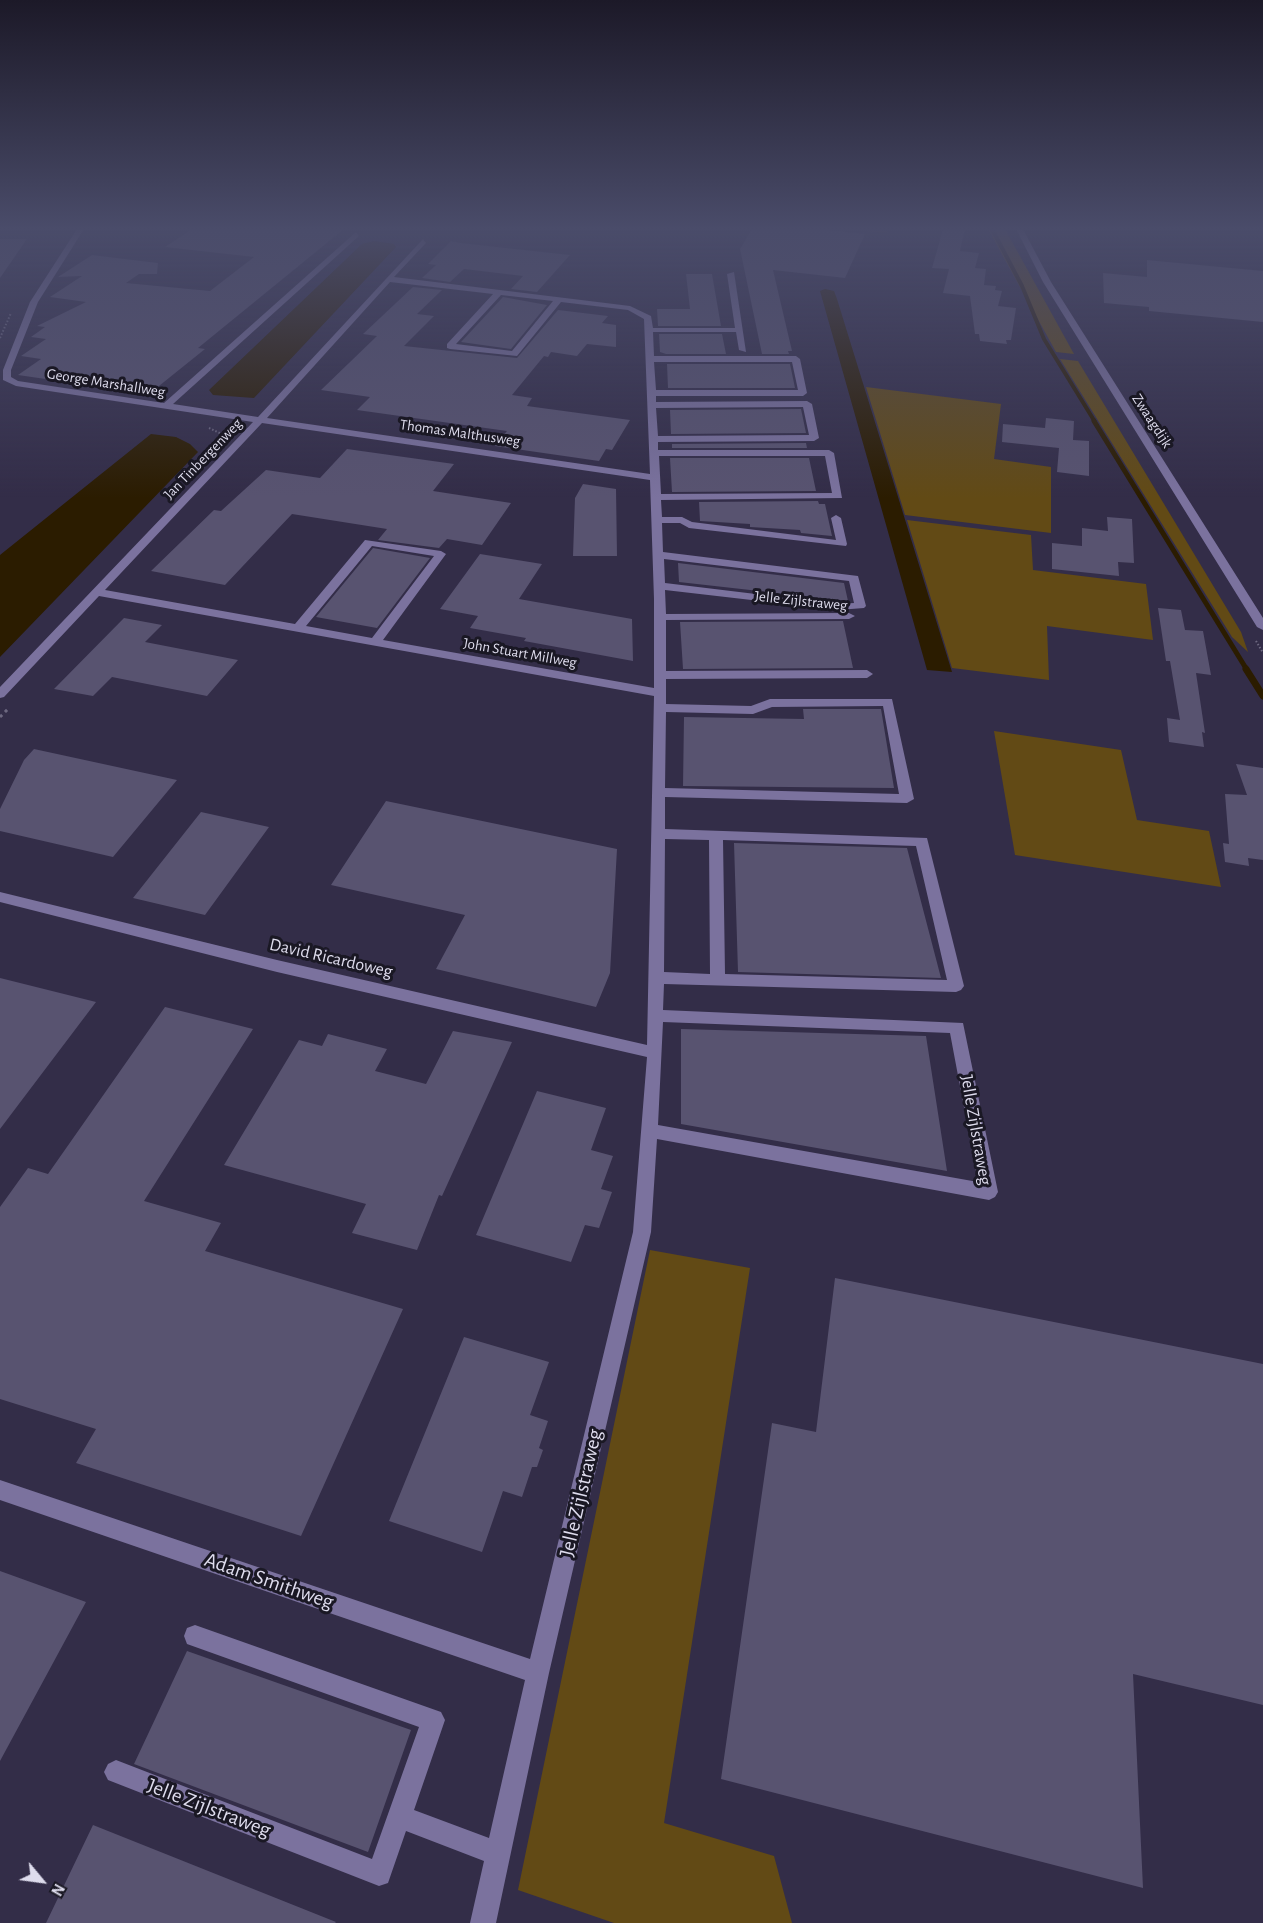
<!DOCTYPE html>
<style>
body{margin:0}
#map{position:relative;width:1263px;height:1923px;overflow:hidden;background:#332d48;font-family:"Alegreya Sans",sans-serif}
canvas{display:block}
.north{position:absolute;left:12px;top:1851px;width:60px;height:60px;-webkit-text-stroke:4px #1a1824;paint-order:stroke;rotate:119deg;font-size:16px;font-weight:700;line-height:24px;text-align:center;color:#dedced}
.north::after{content:'';display:block;margin:auto;width:21px;height:27px;background:#dedced;clip-path:polygon(50% 0,100% 100%,50% 72%,0 100%)}
</style>
<div id="map">
<canvas width="1263" height="1923"></canvas>
<div class="north">N</div>
</div>
<script>
const g = document.querySelector('canvas').getContext('2d');
g.lineJoin = 'round';
function paint(path, color) {
  g.fillStyle = color;
  g.fill(path, 'evenodd');
}
function poly(rows) {
  const path = new Path2D();
  for (const r of rows) {
    path.moveTo(r[0], r[1]);
    for (let i = 2; i < r.length; i += 2) path.lineTo(r[i], r[i + 1]);
  }
  return path;
}
function strokePath(path, color, width, dash) {
  g.strokeStyle = color;
  g.lineWidth = width;
  g.lineCap = dash ? 'butt' : 'round';
  g.setLineDash(dash || []);
  g.stroke(path);
}
function write(font, color, halo, rows, align = 'center') {
  g.font = font + ' "Alegreya Sans",sans-serif';
  g.lineWidth = 6;
  g.setLineDash([]);
  g.textBaseline = 'middle';
  g.strokeStyle = halo;
  g.fillStyle = color;
  for (const [text, x, y, turn = 0] of rows) {
    g.save();
    g.translate(x, y);
    g.rotate((+turn || 0) * Math.PI / 180);
    g.textAlign = isNaN(turn) ? turn : align;
    if (halo) g.strokeText(text, 0, 0);
    g.fillText(text, 0, 0);
    g.restore();
  }
}
paint(poly([
 [988,229,1005,229,1074,354,1056,352],
 [1060,359,1078,361,1241,632,1248,652,1232,637],
 [866,387,1001,404,994,459,1051,467,1051,533,905,515],
 [907,520,1031,535,1033,570,1146,584,1153,640,1047,626,1049,680,952,668],
 [994,731,1121,750,1137,820,1209,831,1221,887,1015,855],
 [650,1250,750,1268,664,1823,774,1856,792,1923,614,1923,518,1890]
]), '#624a15');
paint(poly([
 [374,241,394,244,396,247,254,398,213,395,209,390,362,244],
 [825,289,834,291,837,299,952,672,927,670,820,291],
 [151,434,176,437,190,444,198,452,0,657,0,555]
]), '#2b1c00');
strokePath(poly([
 [866,229,885,231],
 [992,229,1022,286,1044,339,1095,422]
]), '#2b1c00', 4);
strokePath(poly([
 [1094,421,1247,670]
]), '#2b1c00', 5);
strokePath(poly([
 [1246,669,1263,696]
]), '#2b1c00', 7);
paint(poly([
 [192,229,344,229,198,348,205,349,149,394,18,375,41,359,21,356,46,339,31,337,45,327,37,326,86,302,50,297,82,276,58,277,92,255,158,263,157,274,139,274,126,283,210,291,254,257,165,247],
 [752,229,818,229,865,234,845,278,773,270,792,351,788,351,789,354,762,354,740,249],
 [943,229,965,229,960,251,979,253,975,268,986,269,984,285,996,286,995,290,1002,291,998,306,1016,308,1011,340,1006,340,1007,344,980,341,979,334,975,334,970,296,943,293,949,269,932,268],
 [0,239,27,239,0,278],
 [451,241,461,243,570,255,537,292,511,289,523,276,464,269,450,282,422,278,436,265,428,264],
 [1147,260,1263,271,1263,322,1149,311,1149,307,1104,303,1103,273,1147,277],
 [686,274,712,274,721,326,658,326,657,309,690,309],
 [413,287,442,290,417,314,434,316,404,346,517,358,558,310,608,316,602,323,616,325,616,347,587,344,577,356,551,352,548,357,544,356,512,395,532,398,527,406,630,420,612,450,606,449,599,461,495,446,507,431,357,410,370,397,321,390,377,336,363,334],
 [503,297,547,305,511,349,461,342],
 [659,334,722,334,726,354,666,354,660,352],
 [667,364,790,364,795,388,668,388],
 [801,409,806,433,671,434,670,410],
 [1046,418,1074,421,1073,440,1089,441,1089,476,1057,472,1059,448,1002,442,1003,424,1045,428],
 [806,443,807,448,672,448,672,444],
 [347,449,454,464,433,491,511,503,482,545,447,539,439,548,378,540,387,529,292,514,225,585,151,571,214,510,221,511,266,470,320,478],
 [670,458,809,458,816,491,672,492],
 [583,484,616,489,617,556,573,556,575,498],
 [818,501,819,504,825,504,832,536,801,533,800,530,750,527,750,524,700,521,699,502],
 [1107,517,1132,519,1134,563,1118,562,1119,576,1052,569,1052,543,1082,546,1082,528,1108,531],
 [373,548,430,558,377,628,316,617],
 [480,554,542,564,519,599,632,619,633,661,524,641,526,638,470,628,478,616,440,609],
 [678,563,844,583,848,601,679,582],
 [1158,608,1181,610,1185,630,1203,631,1211,675,1196,673,1205,733,1202,732,1204,747,1169,742,1167,718,1180,720,1170,661,1166,661],
 [124,618,162,625,145,642,238,660,207,696,112,677,93,696,54,689],
 [843,621,853,668,683,669,680,622],
 [803,709,881,709,894,788,683,786,684,717,804,719],
 [34,749,177,780,113,857,0,831,0,809,24,760],
 [1236,764,1263,768,1263,860,1248,858,1249,866,1225,862,1223,843,1229,844,1225,794,1247,795],
 [386,801,617,849,610,973,596,1007,436,969,465,915,331,885],
 [201,812,269,827,205,915,133,898],
 [734,843,907,848,941,978,738,972],
 [0,978,96,1002,0,1129],
 [165,1007,253,1029,144,1201,221,1223,205,1251,403,1309,301,1536,76,1463,96,1429,0,1399,0,1207,28,1168,48,1174],
 [681,1029,926,1036,947,1171,681,1124],
 [453,1031,512,1042,442,1196,439,1195,417,1250,352,1233,366,1204,224,1165,299,1040,322,1046,328,1034,387,1049,375,1071,426,1084],
 [537,1091,606,1108,591,1150,613,1156,601,1189,612,1192,599,1228,585,1225,571,1262,476,1235],
 [835,1278,1263,1364,1263,1705,1133,1674,1143,1888,721,1779,772,1423,816,1432],
 [464,1337,549,1362,530,1415,548,1421,539,1448,543,1450,537,1467,532,1467,522,1497,503,1491,482,1552,389,1521],
 [0,1571,86,1602,0,1761],
 [187,1651,411,1730,368,1852,134,1764],
 [93,1825,336,1922,335,1923,46,1923]
]), '#585370');
strokePath(poly([
 [0,338,11,313],
 [209,428,226,436],
 [1256,641,1263,653]
]), '#6d6880', 2, [1.5, 2]);
strokePath(poly([
 [0,717,8,709]
]), '#6d6880', 3, [3, 4]);
paint(poly([
 [77,229,84,229,38,302,11,370,11,377,18,381,164,403,356,232,359,236,173,404,258,417,423,239,426,243,394,277,630,306,651,316,653,328,735,328,727,274,734,272,746,352,739,350,736,332,653,332,654,356,796,356,800,359,807,393,803,396,656,396,656,402,807,401,812,404,819,438,814,441,658,442,658,450,829,450,834,453,842,498,661,500,662,517,682,517,692,522,836,540,831,518,836,515,841,518,847,544,846,546,689,528,680,523,662,523,663,552,858,576,866,606,864,608,838,610,665,590,666,614,849,613,855,616,849,619,666,620,666,671,867,670,873,674,867,678,666,679,666,704,751,706,770,699,892,699,914,799,907,803,665,797,665,829,927,838,964,986,961,990,956,992,664,984,663,1010,963,1023,998,1192,995,1197,989,1200,657,1139,651,1232,549,1673,496,1923,470,1923,484,1861,406,1831,388,1883,379,1886,108,1780,104,1772,108,1764,116,1760,372,1859,419,1727,187,1644,184,1636,187,1628,195,1625,441,1712,445,1720,414,1810,489,1838,525,1680,0,1500,0,1480,530,1659,633,1232,647,1057,277,972,0,902,0,892,277,960,647,1045,654,696,99,596,4,697,0,698,0,687,253,422,16,386,3,380,3,370,30,302,77,229],
 [390,282,493,294,447,344,447,348,450,349,517,356,561,302,628,310,644,319,650,474,267,418,390,282],
 [501,295,553,301,512,351,456,344,501,295],
 [654,362,792,362,798,390,656,390,654,362],
 [803,407,809,435,658,436,656,408,803,407],
 [262,423,650,480,654,599,654,688,383,640,446,554,441,551,365,540,295,624,105,590,262,423],
 [659,456,825,456,832,493,661,494,659,456],
 [372,546,434,556,372,638,306,626,372,546],
 [664,559,849,581,854,603,838,604,665,583,664,559],
 [883,706,899,794,665,788,666,712,753,714,772,707,883,706],
 [665,839,709,840,710,974,664,972,665,839],
 [723,840,916,846,947,980,725,974,723,840],
 [663,1022,950,1033,978,1182,658,1125,663,1022],
 [1016,229,1023,229,1051,282,1263,618,1263,630,1257,627,1043,282,1016,229]
]), '#7b729e');
const sky = g.createLinearGradient(0, 0, 0, 498);
sky.addColorStop(0, '#1c1928');
sky.addColorStop(0.46, '#4a4c6a');
sky.addColorStop(1, '#4a4c6a00');
g.fillStyle = sky;
g.fillRect(0, 0, 1263, 498);
write('15px', '#dedced', '#1a1824', [
 ["George Marshallweg",106,383,9],
 ["Zwaagdijk",1152,421,57],
 ["Thomas Malthusweg",460,433,8],
 ["Jan Tinbergenweg",203,459,-46],
 ["Jelle Zijlstraweg",801,601,6],
 ["John Stuart Millweg",520,653,10]
]);
write('18px', '#dedced', '#1a1824', [
 ["David Ricardoweg",331,958,13],
 ["Jelle Zijlstraweg",976,1130,80]
]);
write('21px', '#dedced', '#1a1824', [
 ["Jelle Zijlstraweg",581,1493,-77],
 ["Adam Smithweg",269,1581,19],
 ["Jelle Zijlstraweg",209,1808,21]
]);
</script>
